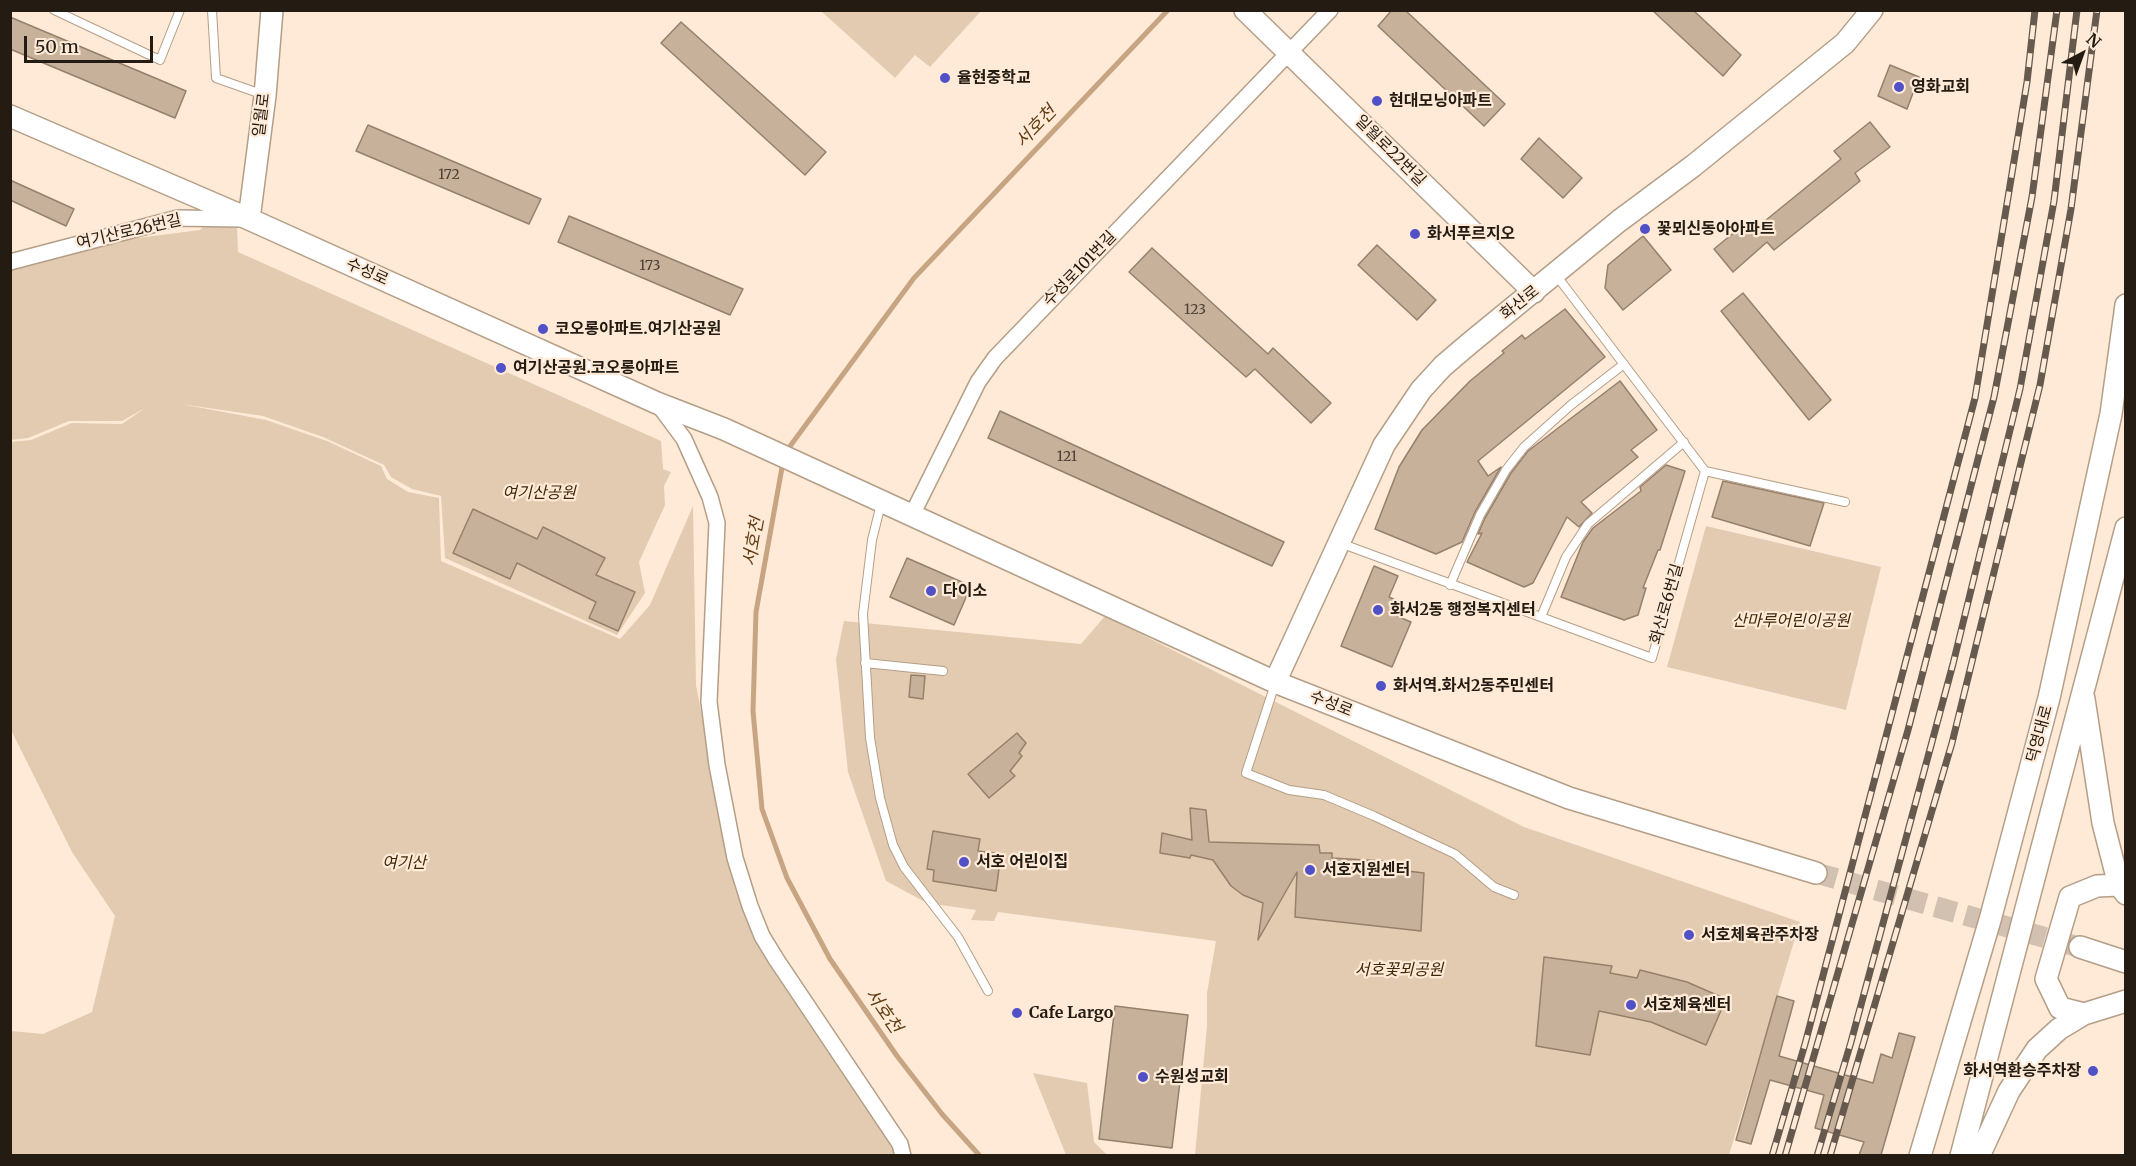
<!DOCTYPE html>
<meta charset="utf-8">
<style>
body{margin:0}
#map{position:relative;width:2136px;height:1166px;overflow:hidden;background:#feead7;font-family:Merriweather,serif}
canvas{display:block}
.frame{position:absolute;inset:0;border:12px solid #241c13;pointer-events:none}
.north{position:absolute;left:2052px;top:24px;width:60px;height:60px;-webkit-text-stroke:4px #feead7;paint-order:stroke;rotate:41deg;font-size:16px;font-weight:700;line-height:24px;text-align:center;color:#241c13}
.north::after{content:'';display:block;margin:auto;width:21px;height:27px;background:#241c13;clip-path:polygon(50% 0,100% 100%,50% 72%,0 100%)}
.scale{position:absolute;left:24px;top:36px;width:129px;height:27px;box-sizing:border-box;border:3px solid #241c13;border-top:0;padding-left:8px;font-size:18px;line-height:21px;white-space:nowrap;color:#241c13;-webkit-text-stroke:4px #feead7;paint-order:stroke}
</style>
<div id="map">
<canvas width="2136" height="1166"></canvas>
<div class="frame"></div>
<div class="north">N</div>
<div class="scale">50 m</div>
</div>
<script>
const g = document.querySelector('canvas').getContext('2d');
g.lineJoin = 'round';
function paint(path, color) {
  g.fillStyle = color;
  g.fill(path, 'evenodd');
}
function poly(rows) {
  const path = new Path2D();
  for (const r of rows) {
    path.moveTo(r[0], r[1]);
    for (let i = 2; i < r.length; i += 2) path.lineTo(r[i], r[i + 1]);
  }
  return path;
}
function strokePath(path, color, width, dash) {
  g.strokeStyle = color;
  g.lineWidth = width;
  g.lineCap = dash ? 'butt' : 'round';
  g.setLineDash(dash || []);
  g.stroke(path);
}
function write(font, color, halo, rows, align = 'center') {
  g.font = font + ' Merriweather,"Noto Sans KR",serif';
  g.lineWidth = 4.5;
  g.setLineDash([]);
  g.textBaseline = 'middle';
  g.strokeStyle = halo;
  g.fillStyle = color;
  for (const [text, x, y, turn = 0] of rows) {
    g.save();
    g.translate(x, y);
    g.rotate((+turn || 0) * Math.PI / 180);
    g.textAlign = isNaN(turn) ? turn : align;
    if (halo) g.strokeText(text, 0, 0);
    g.fillText(text, 0, 0);
    g.restore();
  }
}
paint(poly([
 [821,11,981,11,930,67,915,55,895,78],
 [205,225,237,227,238,252,661,441,663,469,671,472,664,486,665,505,639,562,645,593,617,635,445,558,441,496,412,489,391,477,384,465,323,437,263,416,181,404,266,420,327,441,381,466,387,479,408,492,439,498,441,561,620,639,650,605,693,506,696,685,735,889,778,978,880,1125,896,1155,11,1155,11,1031,43,1034,92,1012,115,916,72,852,11,730,11,442,31,440,72,423,122,424,145,408,122,421,69,421,28,438,11,440,11,267,115,241,200,230],
 [1706,526,1881,567,1846,710,1667,667],
 [1105,616,1524,827,1800,922,1729,1155,1195,1155,1207,1026,1207,993,1216,941,998,912,994,921,971,920,976,910,927,903,886,881,848,772,836,659,844,621,1081,644],
 [1033,1073,1087,1083,1094,1142,1107,1155,1066,1155]
]), '#e3cbb2');
strokePath(poly([
 [785,453,914,278,1168,10],
 [783,462,756,612,753,711,762,809,787,878,830,959,897,1056,942,1114,980,1156]
]), '#c8a582', 5);
const building = poly([
 [1392,10,1405,10,1505,104,1484,126,1378,26,1392,10],
 [1652,10,1693,10,1741,55,1723,76,1652,10],
 [10,17,186,91,175,118,10,49,10,17],
 [681,22,826,152,805,175,661,43,681,22],
 [1890,65,1919,77,1907,109,1878,96,1890,65],
 [1870,122,1890,147,1855,173,1860,181,1774,250,1767,242,1733,272,1714,249,1748,221,1755,229,1841,159,1834,151,1870,122],
 [368,125,541,199,529,224,356,151,368,125],
 [1539,138,1582,178,1563,198,1521,159,1539,138],
 [10,180,74,209,66,226,10,200,10,180],
 [569,216,743,289,730,315,558,242,569,216],
 [1643,236,1671,270,1623,310,1605,288,1608,265,1643,236],
 [1377,245,1436,300,1417,320,1358,265,1377,245],
 [1152,248,1268,354,1273,348,1331,403,1311,423,1255,369,1246,377,1129,272,1152,248],
 [1743,293,1831,400,1809,420,1721,311,1743,293],
 [1565,309,1605,357,1478,461,1488,476,1501,467,1475,512,1462,542,1436,554,1375,529,1399,467,1422,430,1470,381,1504,353,1502,351,1522,335,1525,339,1565,309],
 [1620,381,1657,430,1631,450,1638,457,1581,502,1592,513,1579,527,1567,517,1533,583,1524,587,1467,562,1482,533,1478,534,1485,518,1511,473,1528,451,1620,381],
 [1000,411,1284,542,1272,566,988,438,1000,411],
 [1666,465,1685,471,1660,550,1658,550,1643,588,1646,588,1638,615,1624,620,1561,597,1583,542,1593,528,1641,491,1640,487,1666,465],
 [1723,481,1824,503,1810,546,1712,517,1723,481],
 [473,509,537,539,543,527,605,558,596,575,635,592,618,631,589,618,596,602,517,563,510,579,453,553,473,509],
 [907,558,971,586,954,625,890,597,907,558],
 [1374,566,1398,576,1389,597,1404,604,1399,617,1411,622,1392,667,1341,646,1374,566],
 [911,675,925,676,923,699,909,697,911,675],
 [1017,733,1026,743,1019,753,1022,756,1010,771,1015,776,989,798,968,774,1017,733],
 [1190,808,1206,810,1209,842,1319,845,1320,853,1332,853,1332,858,1383,861,1383,868,1424,873,1421,931,1295,917,1297,872,1258,940,1263,903,1243,895,1231,886,1213,860,1191,855,1190,858,1160,853,1162,833,1192,840,1190,808],
 [933,831,980,839,978,851,1001,854,996,891,933,881,934,870,927,869,933,831],
 [1544,957,1612,966,1610,973,1637,978,1640,970,1687,982,1726,999,1706,1045,1651,1022,1599,1011,1590,1055,1536,1046,1544,957],
 [1777,996,1794,1001,1779,1056,1873,1083,1881,1054,1892,1058,1899,1033,1915,1037,1881,1155,1859,1155,1864,1142,1815,1128,1824,1095,1770,1080,1751,1144,1736,1140,1777,996],
 [1115,1006,1188,1015,1172,1148,1099,1139,1115,1006]
]);
paint(building, '#c8b19a');
strokePath(building, '#96806b', 1.5);
strokePath(poly([
 [1816,873,2075,946]
]), '#d2c1b0', 21, [21, 10]);
const lane = poly([
 [54,10,160,60,180,10],
 [212,10,216,78,264,95],
 [1705,471,1845,502],
 [881,504,872,540,863,614,870,738,880,798,893,845,904,867,958,937,988,991],
 [1340,543,1652,658,1705,471,1556,275],
 [1450,585,1480,515,1506,470,1524,447,1571,405,1624,364],
 [1541,617,1566,557,1588,524,1684,442],
 [865,663,943,671],
 [1275,684,1246,773,1289,790,1324,795,1374,816,1455,854,1494,887,1514,895]
]);
const street = poly([
 [10,262,178,218,240,219],
 [658,404,684,439,710,497,717,523,709,702,717,765,735,858,750,906,762,936,776,959,900,1144,903,1156],
 [911,517,978,382,995,358,1330,10]
]);
const secondary = poly([
 [1245,10,1534,292],
 [10,116,249,219,657,403,724,429,1275,682,1569,798,1816,873],
 [249,219,265,96,272,10],
 [1275,682,1384,445,1421,390,1443,366,1470,343,1619,221,1693,166,1845,43,1872,10],
 [2084,699,2103,823,2119,885,2126,894],
 [2080,947,2126,962],
 [2084,1014,2060,1008,2046,979,2070,897,2097,886,2119,885],
 [1920,1156,1990,920,2049,698,2111,414,2126,305],
 [1961,1156,2126,528],
 [1979,1156,2009,1091,2037,1049,2059,1029,2084,1014,2126,1001]
]);
strokePath(lane, '#b49e87', 10);
strokePath(street, '#b49e87', 18);
strokePath(secondary, '#b49e87', 24);
strokePath(lane, '#fff', 8);
strokePath(street, '#fff', 15);
strokePath(secondary, '#fff', 21);
const rail = poly([
 [1772,1156,1805,1044,1975,398,2027,82,2035,10],
 [1785,1156,1908,730,1994,397,2032,197,2057,10],
 [1817,1156,1851,1042,1953,664,2020,389,2054,201,2077,10],
 [1830,1156,1952,743,2040,385,2071,209,2097,10]
]);
strokePath(rail, '#665a4e', 7);
strokePath(rail, '#feead7', 4.5, [14]);
for (const [x, y, r, color] of [
 [945,78,6,"#5051c7"],
 [1899,87,6,"#5051c7"],
 [1377,101,6,"#5051c7"],
 [1645,229,6,"#5051c7"],
 [1415,234,6,"#5051c7"],
 [543,329,6,"#5051c7"],
 [501,368,6,"#5051c7"],
 [931,591,6,"#5051c7"],
 [1378,610,6,"#5051c7"],
 [1381,686,6,"#5051c7"],
 [964,862,6,"#5051c7"],
 [1310,870,6,"#5051c7"],
 [1689,935,6,"#5051c7"],
 [1631,1005,6,"#5051c7"],
 [1017,1013,6,"#5051c7"],
 [2093,1071,6,"#5051c7"],
 [1143,1077,6,"#5051c7"]
]) {
  const dot = new Path2D();
  dot.arc(x, y, r, 0, 2 * Math.PI);
  g.fillStyle = color;
  g.fill(dot);
  strokePath(dot, '#feead7', 2);
}
write('14px', '#4d4135', null, [
 ["172",449,175],
 ["173",650,266],
 ["123",1195,310],
 ["121",1067,457]
]);
write('bold 16px', '#241c13', '#feead7', [
 ["율현중학교",957,78],
 ["영화교회",1911,87],
 ["현대모닝아파트",1389,101],
 ["꽃뫼신동아아파트",1657,229],
 ["화서푸르지오",1427,234],
 ["코오롱아파트.여기산공원",555,329],
 ["여기산공원.코오롱아파트",513,368],
 ["다이소",943,591],
 ["화서2동 행정복지센터",1390,610],
 ["화서역.화서2동주민센터",1393,686],
 ["서호 어린이집",976,862],
 ["서호지원센터",1322,870],
 ["서호체육관주차장",1701,935],
 ["서호체육센터",1643,1005],
 ["Cafe Largo",1029,1013],
 ["화서역환승주차장",2081,1071,"right"],
 ["수원성교회",1155,1077]
], 'left');
write('16px', '#241c13', '#feead7', [
 ["일월로",262,115,-83],
 ["일월로22번길",1390,151,45],
 ["여기산로26번길",129,232,-13],
 ["수성로101번길",1080,269,-46],
 ["수성로",367,272,24],
 ["화산로",1520,303,-38],
 ["화산로6번길",1667,604,-74],
 ["수성로",1331,704,22],
 ["덕영대로",2040,734,-75]
]);
write('italic 16px', '#3f2709', '#feead7', [
 ["여기산공원",539,493],
 ["산마루어린이공원",1791,621],
 ["여기산",404,863],
 ["서호꽃뫼공원",1399,970]
]);
write('italic 18px', '#613e14', '#feead7', [
 ["서호천",1036,127,-46],
 ["서호천",754,542,-80],
 ["서호천",883,1011,55]
]);
</script>
